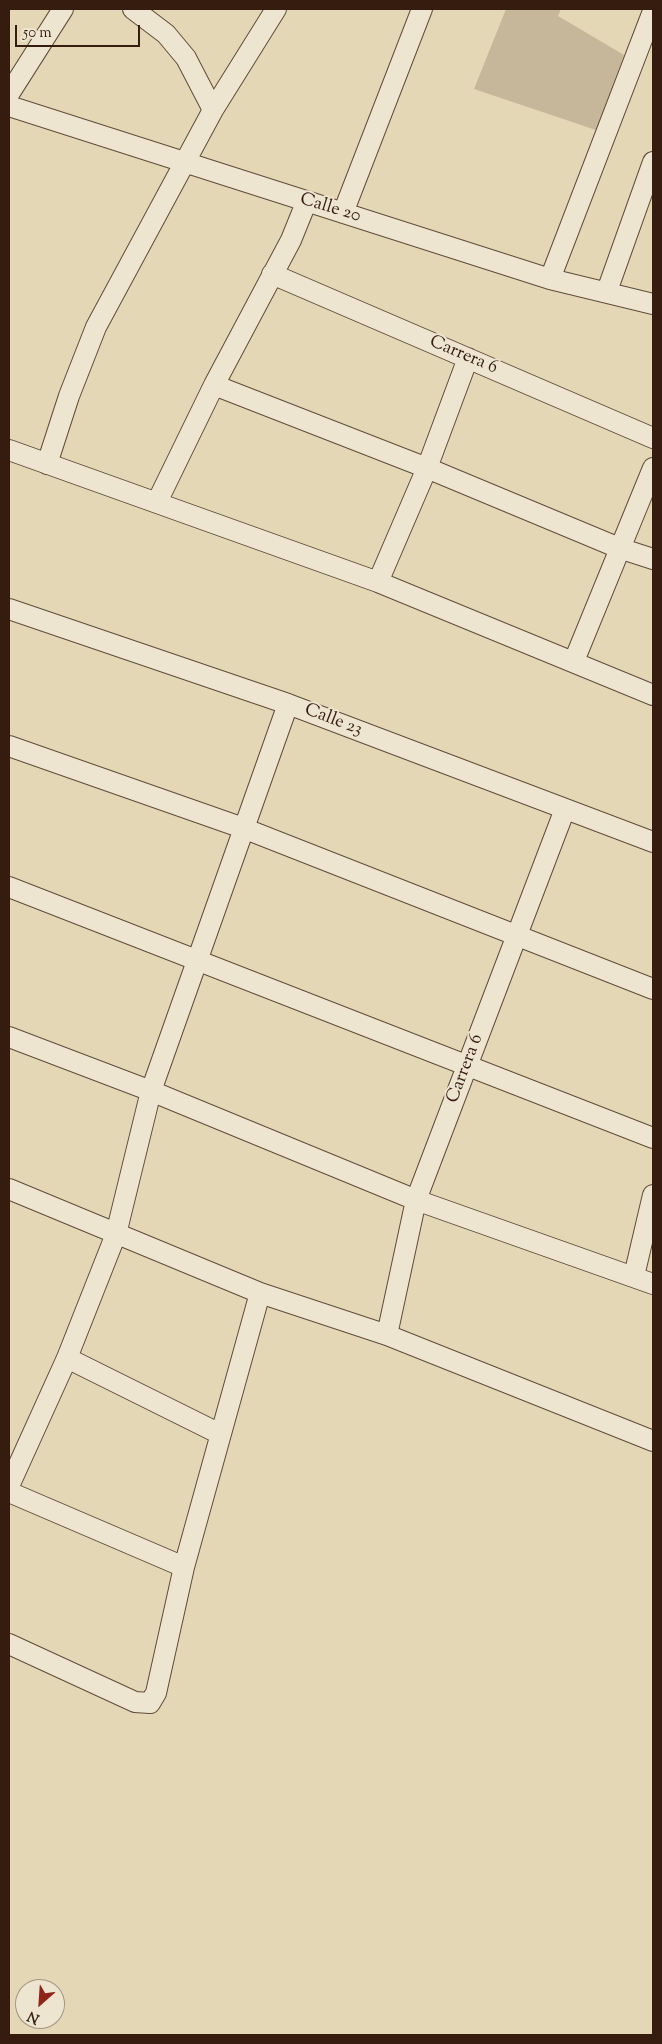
<!DOCTYPE html>
<style>
body{margin:0}
#map{position:relative;width:662px;height:2044px;overflow:hidden;background:#e3d7b6;font-family:"Sorts Mill Goudy",serif}
canvas{display:block}
.frame{position:absolute;inset:0;border:10px solid #361c0f;pointer-events:none}
.north{position:absolute;left:15px;top:1979px;width:50px;height:50px;box-sizing:border-box;background:#ede5d0;border:1px solid #a49583;border-radius:50%;rotate:206deg;font-size:14px;font-weight:700;line-height:20px;text-align:center;color:#361c0f}
.north::after{content:'';display:block;margin:auto;width:18px;height:22px;background:#8f2418;clip-path:polygon(50% 0,100% 100%,50% 72%,0 100%)}
.scale{position:absolute;left:15px;top:25px;width:125px;height:22px;box-sizing:border-box;border:2px solid #361c0f;border-top:0;padding-left:6px;font-size:15px;line-height:18px;white-space:nowrap;color:#361c0f;-webkit-text-stroke:4px #ede5d0;paint-order:stroke}
</style>
<div id="map">
<canvas width="662" height="2044"></canvas>
<div class="frame"></div>
<div class="north">N</div>
<div class="scale">50 m</div>
</div>
<script>
const g = document.querySelector('canvas').getContext('2d');
g.lineJoin = 'round';
function paint(path, color) {
  g.fillStyle = color;
  g.fill(path, 'evenodd');
}
function poly(rows) {
  const path = new Path2D();
  for (const r of rows) {
    path.moveTo(r[0], r[1]);
    for (let i = 2; i < r.length; i += 2) path.lineTo(r[i], r[i + 1]);
  }
  return path;
}
function strokePath(path, color, width, dash) {
  g.strokeStyle = color;
  g.lineWidth = width;
  g.lineCap = dash ? 'butt' : 'round';
  g.setLineDash(dash || []);
  g.stroke(path);
}
function write(font, color, halo, rows, align = 'center') {
  g.font = font + ' "Sorts Mill Goudy",serif';
  g.lineWidth = 4;
  g.setLineDash([]);
  g.textBaseline = 'middle';
  g.strokeStyle = halo;
  g.fillStyle = color;
  for (const [text, x, y, turn = 0] of rows) {
    g.save();
    g.translate(x, y);
    g.rotate((+turn || 0) * Math.PI / 180);
    g.textAlign = isNaN(turn) ? turn : align;
    if (halo) g.strokeText(text, 0, 0);
    g.fillText(text, 0, 0);
    g.restore();
  }
}
paint(poly([
 [506,9,561,9,558,16,624,55,596,130,474,89]
]), '#c6b79a');
const minor = poly([
 [133,9,166,34,186,58,213,110],
 [9,94,63,9],
 [9,106,550,279,653,304],
 [343,213,422,9],
 [272,274,653,438],
 [550,279,653,11],
 [607,291,653,162],
 [214,385,427,468,619,548,653,559],
 [9,450,378,582,653,695],
 [47,464,69,396,96,327,213,110,276,9],
 [157,502,214,385,291,240,306,203],
 [378,582,427,468,468,358],
 [9,609,288,704,653,842],
 [574,661,653,468],
 [9,746,243,828,653,989],
 [9,887,653,1138],
 [9,1037,151,1091,416,1200,653,1284],
 [9,1189,260,1293,387,1335,653,1441],
 [634,1276,653,1195],
 [387,1335,416,1200,565,809],
 [67,1358,220,1434],
 [9,1486,67,1358,116,1234,151,1091,288,704],
 [9,1492,184,1567],
 [9,1644,135,1702,150,1703,156,1693,184,1567,260,1293]
]);
strokePath(minor, '#614b39', 22);
strokePath(minor, '#ede5d0', 20);
write('18px', '#361c0f', '#ede5d0', [
 ["Calle 20",330,209,17],
 ["Carrera 6",463,356,23],
 ["Calle 23",333,721,21],
 ["Carrera 6",466,1069,-69]
]);
</script>
